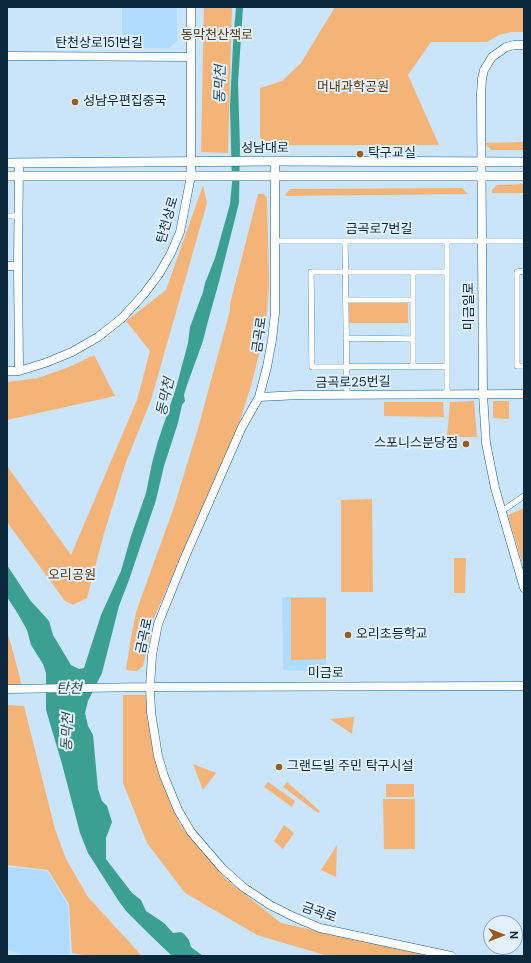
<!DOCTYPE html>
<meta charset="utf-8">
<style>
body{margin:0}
#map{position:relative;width:531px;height:963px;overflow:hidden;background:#cae4fa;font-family:"DM Sans",sans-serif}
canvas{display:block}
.frame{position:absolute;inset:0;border:8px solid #0a273c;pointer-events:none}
.north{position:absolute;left:483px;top:915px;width:40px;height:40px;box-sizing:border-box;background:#e2f0fb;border:1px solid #8ca0af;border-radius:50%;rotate:90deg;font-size:11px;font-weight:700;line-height:16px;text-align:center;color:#0a273c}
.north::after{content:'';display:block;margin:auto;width:14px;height:18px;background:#975c1c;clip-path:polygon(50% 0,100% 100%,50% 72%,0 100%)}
</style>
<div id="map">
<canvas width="531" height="963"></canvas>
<div class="frame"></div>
<div class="north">N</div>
</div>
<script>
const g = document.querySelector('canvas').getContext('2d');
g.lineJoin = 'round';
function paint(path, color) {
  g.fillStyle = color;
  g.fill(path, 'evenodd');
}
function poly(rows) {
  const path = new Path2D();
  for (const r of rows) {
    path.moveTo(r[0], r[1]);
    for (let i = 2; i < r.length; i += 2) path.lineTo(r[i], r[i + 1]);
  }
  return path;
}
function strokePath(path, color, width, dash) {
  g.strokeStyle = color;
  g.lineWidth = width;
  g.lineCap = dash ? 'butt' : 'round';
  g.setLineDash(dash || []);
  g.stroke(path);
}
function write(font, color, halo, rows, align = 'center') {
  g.font = font + ' "DM Sans","Noto Sans KR",sans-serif';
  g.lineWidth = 4;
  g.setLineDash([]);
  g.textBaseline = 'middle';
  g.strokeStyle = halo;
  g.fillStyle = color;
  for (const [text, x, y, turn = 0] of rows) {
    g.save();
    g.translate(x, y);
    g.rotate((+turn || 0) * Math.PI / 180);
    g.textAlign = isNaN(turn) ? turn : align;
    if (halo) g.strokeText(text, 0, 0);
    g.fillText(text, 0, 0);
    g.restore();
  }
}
paint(poly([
 [122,7,177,7,177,41,169,48,122,48],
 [282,597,326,597,326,672,283,670],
 [7,867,47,871,68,905,70,954,30,956,7,950]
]), '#afdbfe');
paint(poly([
 [204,7,232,7,228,153,201,152],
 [335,7,524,7,524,32,511,32,499,35,487,42,431,42,408,75,439,145,274,145,260,138,260,88,282,81,301,63],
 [524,142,524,150,491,150,485,143],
 [524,184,524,193,492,193,492,190,497,185],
 [203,185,207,203,151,400,126,462,103,537,87,598,73,605,65,601,7,522,7,466,71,555,137,400,150,351,126,321,166,290],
 [462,188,468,194,286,196,286,193,291,189],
 [258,194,264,194,267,198,269,284,267,313,261,347,251,386,238,427,154,618,143,666,137,671,126,670,130,643,136,612,174,507,199,425,230,310,230,304],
 [347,301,408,301,408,323,347,323],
 [94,355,115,396,7,420,7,382,38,378,69,367],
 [474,401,477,437,447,437,450,402],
 [493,401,509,401,509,419,493,418],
 [384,402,443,402,444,417,384,416],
 [372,499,373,592,341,592,341,500],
 [524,508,524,569,508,515],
 [454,558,466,558,465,593,454,593],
 [291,598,326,598,326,659,291,660],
 [7,632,11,644,22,686,7,686],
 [123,695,150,695,162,769,179,823,227,880,281,923,430,956,328,956,257,935,185,893,147,843,123,783],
 [7,705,24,706,55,829,66,859,88,897,142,956,85,956,84,955,72,953,69,904,48,870,7,865],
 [354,717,352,734,330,719],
 [193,764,216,773,203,790],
 [268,782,295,801,292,807,264,787],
 [287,782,320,811,318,813,283,787],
 [386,784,414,784,414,797,386,797],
 [383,799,415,799,415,849,384,849],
 [284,825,294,833,283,849,274,841],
 [337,845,336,877,321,870]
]), '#f4b478');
paint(poly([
 [236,7,243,7,238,83,240,147,239,203,219,282,208,321,203,341,187,385,184,395,185,401,182,405,178,423,164,466,156,500,129,580,119,606,102,673,88,701,85,713,88,726,93,735,98,789,102,801,107,806,112,822,106,838,106,859,132,893,141,900,146,911,164,923,173,933,181,932,184,934,189,940,191,947,203,956,172,956,148,933,126,911,118,900,88,853,80,833,62,764,46,710,46,673,43,664,31,645,27,630,18,614,7,597,7,565,30,600,49,621,53,635,71,665,79,669,84,668,101,615,121,571,131,536,146,493,152,463,158,441,176,388,188,343,190,327,203,292,205,283,215,258,230,204,232,183,230,106,233,44]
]), '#3ba092');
const street = poly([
 [7,216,18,216],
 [275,241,524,241],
 [345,241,347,395],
 [447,241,447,393],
 [524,271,517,272,517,366,524,366],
 [413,272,413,366],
 [447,272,311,272,312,367,447,366],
 [345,300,413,300],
 [346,338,413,339],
 [502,511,524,496]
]);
const secondary = poly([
 [524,45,514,45,506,47,492,57,484,70,482,79,481,94,483,394,486,443,495,488,524,588],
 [7,56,191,57],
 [275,161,275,313,272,340,267,367,259,397,242,427,185,557,158,624,152,655,150,687,151,712,158,756,164,776,178,810,191,832,222,868,243,887,270,905,294,917,320,928,451,956],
 [19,163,18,266,19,371],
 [7,266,18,266],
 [7,371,19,371,45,363,72,352,98,337,122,318,144,294,159,274,171,253,180,232,191,176,191,7],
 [259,397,300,395,524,394],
 [7,689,150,687,524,686]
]);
const primary = poly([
 [7,163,275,161,524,162],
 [7,176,524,176]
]);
strokePath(street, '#165f8e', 6);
strokePath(secondary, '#165f8e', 9);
strokePath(primary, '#165f8e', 10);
strokePath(street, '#fff', 5.5);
strokePath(secondary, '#fff', 8);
strokePath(primary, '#fff', 9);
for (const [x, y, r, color] of [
 [75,102,4,"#975c1c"],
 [360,154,4,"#975c1c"],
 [466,444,4,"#975c1c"],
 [348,635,4,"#975c1c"],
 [279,767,4,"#975c1c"]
]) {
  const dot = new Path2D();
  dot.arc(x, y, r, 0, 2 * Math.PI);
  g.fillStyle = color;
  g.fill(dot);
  strokePath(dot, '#e2f0fb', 1.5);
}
write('13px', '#5c370e', '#e2f0fb', [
 ["동막천산책로",217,36],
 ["머내과학공원",353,88],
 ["오리공원",72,576]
]);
write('13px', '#0a273c', '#e2f0fb', [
 ["탄천상로151번길",99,44],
 ["성남대로",265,149],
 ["탄천상로",168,220,-74],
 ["금곡로7번길",379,230],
 ["미금일로",470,306,-90],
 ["금곡로",260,335,-82],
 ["금곡로25번길",353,383,-1],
 ["금곡로",145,636,-78],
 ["미금로",326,674],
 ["금곡로",319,913,19]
]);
write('13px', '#0a273c', '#e2f0fb', [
 ["성남우편집중국",83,102],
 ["탁구교실",368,154],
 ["스포니스분당점",458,444,"right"],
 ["오리초등학교",356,635],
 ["그랜드빌 주민 탁구시설",287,767]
], 'left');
write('italic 14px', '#2f4e49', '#e2f0fb', [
 ["동막천",221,84,-89],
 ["동막천",166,397,-77],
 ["탄천",69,689],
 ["동막천",68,732,-88]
]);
</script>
